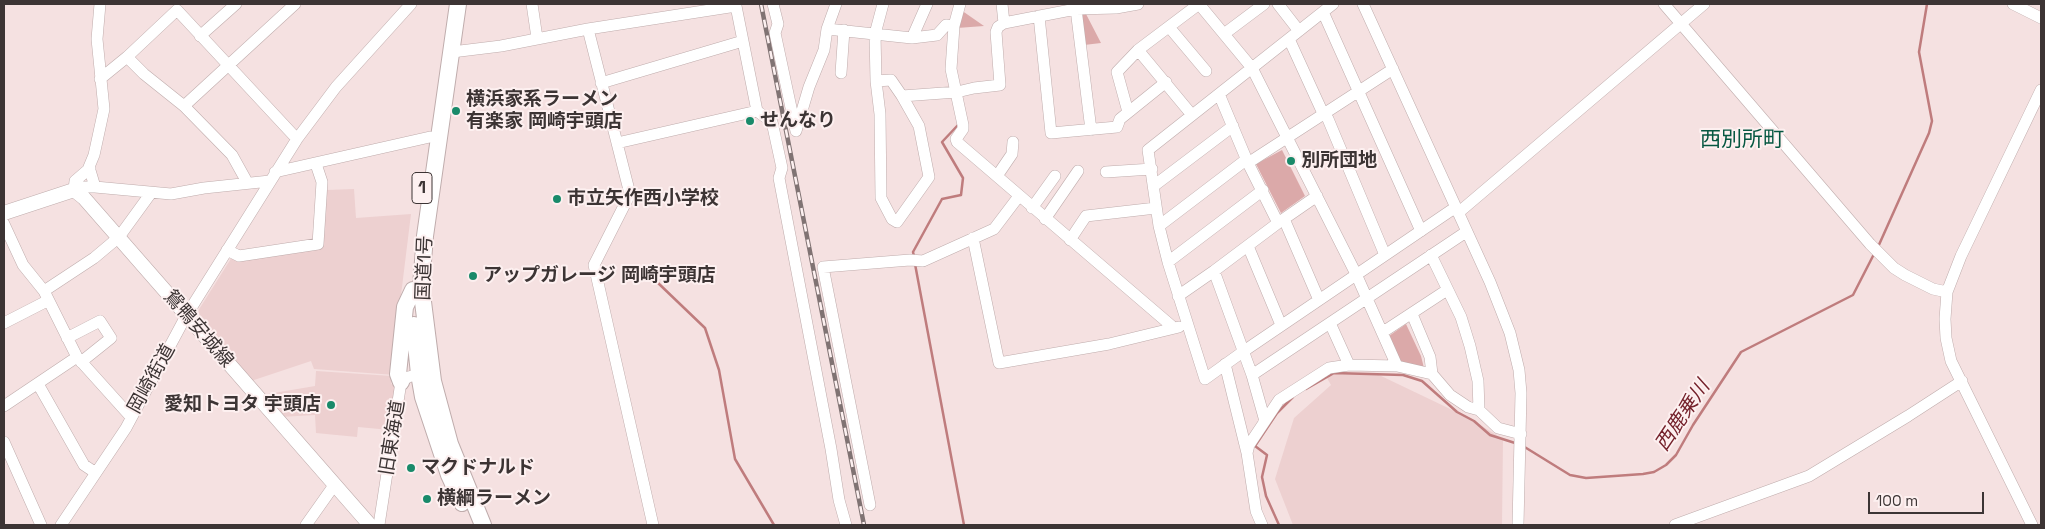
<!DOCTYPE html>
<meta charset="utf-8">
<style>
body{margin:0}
#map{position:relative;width:2045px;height:529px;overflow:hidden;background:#f5e1e1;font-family:"Space Grotesk",sans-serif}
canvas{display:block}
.frame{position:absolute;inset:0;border:5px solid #3c3434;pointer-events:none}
.scale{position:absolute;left:1868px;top:492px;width:116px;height:22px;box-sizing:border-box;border:2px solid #3c3434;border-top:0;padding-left:6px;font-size:15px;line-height:18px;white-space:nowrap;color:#3c3434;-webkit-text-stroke:4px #fdf0f0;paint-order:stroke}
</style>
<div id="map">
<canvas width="2045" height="529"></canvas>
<div class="frame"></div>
<div class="scale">100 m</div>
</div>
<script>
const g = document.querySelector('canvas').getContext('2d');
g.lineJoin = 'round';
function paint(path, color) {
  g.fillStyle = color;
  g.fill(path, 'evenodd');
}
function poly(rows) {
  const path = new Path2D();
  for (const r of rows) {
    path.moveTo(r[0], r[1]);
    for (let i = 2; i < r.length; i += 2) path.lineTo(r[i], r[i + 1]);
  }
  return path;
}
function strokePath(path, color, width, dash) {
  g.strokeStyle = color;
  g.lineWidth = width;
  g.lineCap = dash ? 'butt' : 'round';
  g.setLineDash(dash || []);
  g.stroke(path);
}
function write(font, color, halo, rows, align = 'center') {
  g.font = font + ' "Space Grotesk","Noto Sans JP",sans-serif';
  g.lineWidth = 4;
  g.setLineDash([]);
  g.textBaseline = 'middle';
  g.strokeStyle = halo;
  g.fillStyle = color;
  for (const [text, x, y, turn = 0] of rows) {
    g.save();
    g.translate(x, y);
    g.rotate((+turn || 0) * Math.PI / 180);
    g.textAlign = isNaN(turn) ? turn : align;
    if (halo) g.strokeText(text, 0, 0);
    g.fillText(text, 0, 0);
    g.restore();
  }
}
paint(poly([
 [354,189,356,218,411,214,401,295,395,375,314,369,311,361,251,381,200,324,198,311,232,257,321,248,327,190],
 [316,371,392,376,391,384,395,385,390,430,358,427,357,437,316,433,315,415,280,417,262,395,315,386],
 [1334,373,1377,374,1467,417,1503,439,1502,525,1293,525,1275,479,1294,418,1331,385,1327,378]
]), '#edd0d0');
paint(poly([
 [961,10,984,26,957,28],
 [1086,14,1101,43,1084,45,1082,15],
 [1282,150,1305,196,1281,213,1256,164],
 [1406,324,1421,356,1424,368,1400,365,1389,336]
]), '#dba9a9');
strokePath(poly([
 [1878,247,1929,133,1932,121,1919,52,1927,4],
 [914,256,913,252,942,199,961,195,963,178,942,142,958,125],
 [915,264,964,525],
 [657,282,705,328,719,370,735,459,774,525],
 [1306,389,1334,373,1403,375,1422,381,1457,412,1474,421,1490,435,1515,443],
 [1523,446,1570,475,1586,478,1643,474,1654,472,1666,465,1676,455,1693,425,1741,352,1853,295,1874,254],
 [1279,525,1266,496,1262,477,1267,455,1255,446,1277,413,1293,397]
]), '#bf7c7d', 2.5);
const minor = poly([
 [532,4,537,38],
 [773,4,778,24,775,33,796,131,809,87,824,50,827,29],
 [836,4,827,29,912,38,937,35,946,25,954,26],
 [960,4,954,26,951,69,963,125,963,129,956,139,957,142,1174,328],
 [1002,4,1004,23],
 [1199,4,1252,68,1356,274,1397,366],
 [1278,4,1299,31],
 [1333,4,1148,150,1159,226,1168,262,1205,379,1244,351,1456,207],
 [1363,4,1490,282,1510,333,1519,370,1521,393,1518,525],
 [1664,4,1870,244,1894,268,1905,275,1933,289,1947,292],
 [2013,4,2041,18],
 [1076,9,1091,130],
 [1323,12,1421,231],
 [1039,16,1051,133,1117,127,1120,119,1166,82],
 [1169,27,1206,71],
 [588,29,630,194,594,265,653,525],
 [1224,34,1264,4],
 [200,36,236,4],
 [912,38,927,4],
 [1289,39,1321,109,1328,119,1385,255],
 [1138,50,1192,115],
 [452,52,501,46,588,29,736,6,757,111,772,122,782,168,779,178,831,449,839,500,846,525],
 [127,57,144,74,184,106,232,155,247,182],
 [841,73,844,30],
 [100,79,127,57,177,10,297,139],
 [876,81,891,80,902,96,919,126,929,177,897,222,892,219,881,198,880,114,876,81,875,34,883,4],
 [601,83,743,41],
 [902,96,957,92,974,88,1000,85,996,32,998,27,1004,23,1076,9,1116,8,1138,4],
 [184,106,295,4],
 [1128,112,1117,72,1138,50,1199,4],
 [617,143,757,111],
 [1248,163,1393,69],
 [275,172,430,137],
 [1106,172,1152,169],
 [997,176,1012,154,1013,142],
 [1155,185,1233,126],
 [95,187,89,167,94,155,104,109,97,39,100,4],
 [74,190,80,187,95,187,171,194,204,188,270,181],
 [74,190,75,181,90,168],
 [1032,208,1055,176],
 [1458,213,1704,4],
 [1045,219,1078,171],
 [1284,219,1319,300],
 [1278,223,1317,196],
 [4,224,23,265,44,291,77,357,131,417],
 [1159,226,1247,159],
 [973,238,999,363,1109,344,1179,327],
 [1070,240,1086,216,1156,208],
 [1248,246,1281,325],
 [227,250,239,256,318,244,322,182,316,164],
 [1431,255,1461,317,1470,346,1478,381,1479,410],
 [1168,262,1263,190],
 [1214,271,1252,375,1265,421],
 [44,291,94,258,119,237,151,193],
 [1178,296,1214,271,1278,223,1248,163,1219,94],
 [1412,314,1430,357,1432,374],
 [4,323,47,301],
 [1330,323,1349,365],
 [1383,332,1447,290],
 [67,338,100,321,111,338,81,362],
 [1225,364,1247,453,1256,511,1262,525],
 [1252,375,1466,232],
 [38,384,84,465,96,473],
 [4,406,77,357],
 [4,442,41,525],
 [1247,453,1249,445,1279,400,1329,368,1349,365,1397,366,1432,374,1450,395,1468,407,1479,410,1498,428,1521,434],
 [870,505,823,267,910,260,923,261,994,229,1019,196],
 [61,525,126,428,186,316,297,139,336,87,411,4],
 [306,525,335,484],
 [379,525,401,382,408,377,425,373],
 [1675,525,1809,476,1908,416,1962,381],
 [2032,525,1951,361,1946,338,1945,319,1947,292,1961,256,2041,90]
]);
const major = poly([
 [4,213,74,190,84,198,370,525]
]);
const highway = poly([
 [458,4,425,236,421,286,433,381,450,444,483,525],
 [414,325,419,374,423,397,449,475,462,503],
 [401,382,398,374,405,307,413,290]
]);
strokePath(minor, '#bfacac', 12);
strokePath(major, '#bfacac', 15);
strokePath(highway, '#bfacac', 18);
strokePath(minor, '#fff', 11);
strokePath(major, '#fff', 14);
strokePath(highway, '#fff', 16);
const rail = poly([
 [761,4,864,525]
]);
strokePath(rail, '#807373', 4.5);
strokePath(rail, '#fdf0f0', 2.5, [8]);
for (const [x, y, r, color] of [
 [456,111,5,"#198a6a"],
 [750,121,5,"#198a6a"],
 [1291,161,5,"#198a6a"],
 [557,199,5,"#198a6a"],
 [473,276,5,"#198a6a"],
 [331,405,5,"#198a6a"],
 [411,468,5,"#198a6a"],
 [427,499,5,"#198a6a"]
]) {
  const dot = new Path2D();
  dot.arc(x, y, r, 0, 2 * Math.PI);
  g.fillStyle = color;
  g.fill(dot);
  strokePath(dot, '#fdf0f0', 2);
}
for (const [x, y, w] of [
 [422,188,20]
]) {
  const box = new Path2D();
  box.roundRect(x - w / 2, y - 15.5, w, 31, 4);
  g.fillStyle = '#fdf0f0';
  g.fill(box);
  strokePath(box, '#3c3434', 1);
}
write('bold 18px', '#3c3434', null, [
 ["1",422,188]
]);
write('bold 19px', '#3c3434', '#fdf0f0', [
 ["横浜家系ラーメン",466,100],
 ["有楽家 岡崎宇頭店",466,122],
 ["せんなり",760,121],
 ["別所団地",1301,161],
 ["市立矢作西小学校",567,199],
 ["アップガレージ 岡崎宇頭店",483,276],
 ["愛知トヨタ 宇頭店",321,405,"right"],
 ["マクドナルド",421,468],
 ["横綱ラーメン",437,499]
], 'left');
write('19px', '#3c3434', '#fdf0f0', [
 ["国道1号",425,268,-88],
 ["鴛鴨安城線",198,329,49],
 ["岡崎街道",152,379,-61],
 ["旧東海道",393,438,-81]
]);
write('italic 20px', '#75222c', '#fdf0f0', [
 ["西鹿乗川",1683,416,-56]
]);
write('21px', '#065741', '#fdf0f0', [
 ["西別所町",1742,140]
]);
</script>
